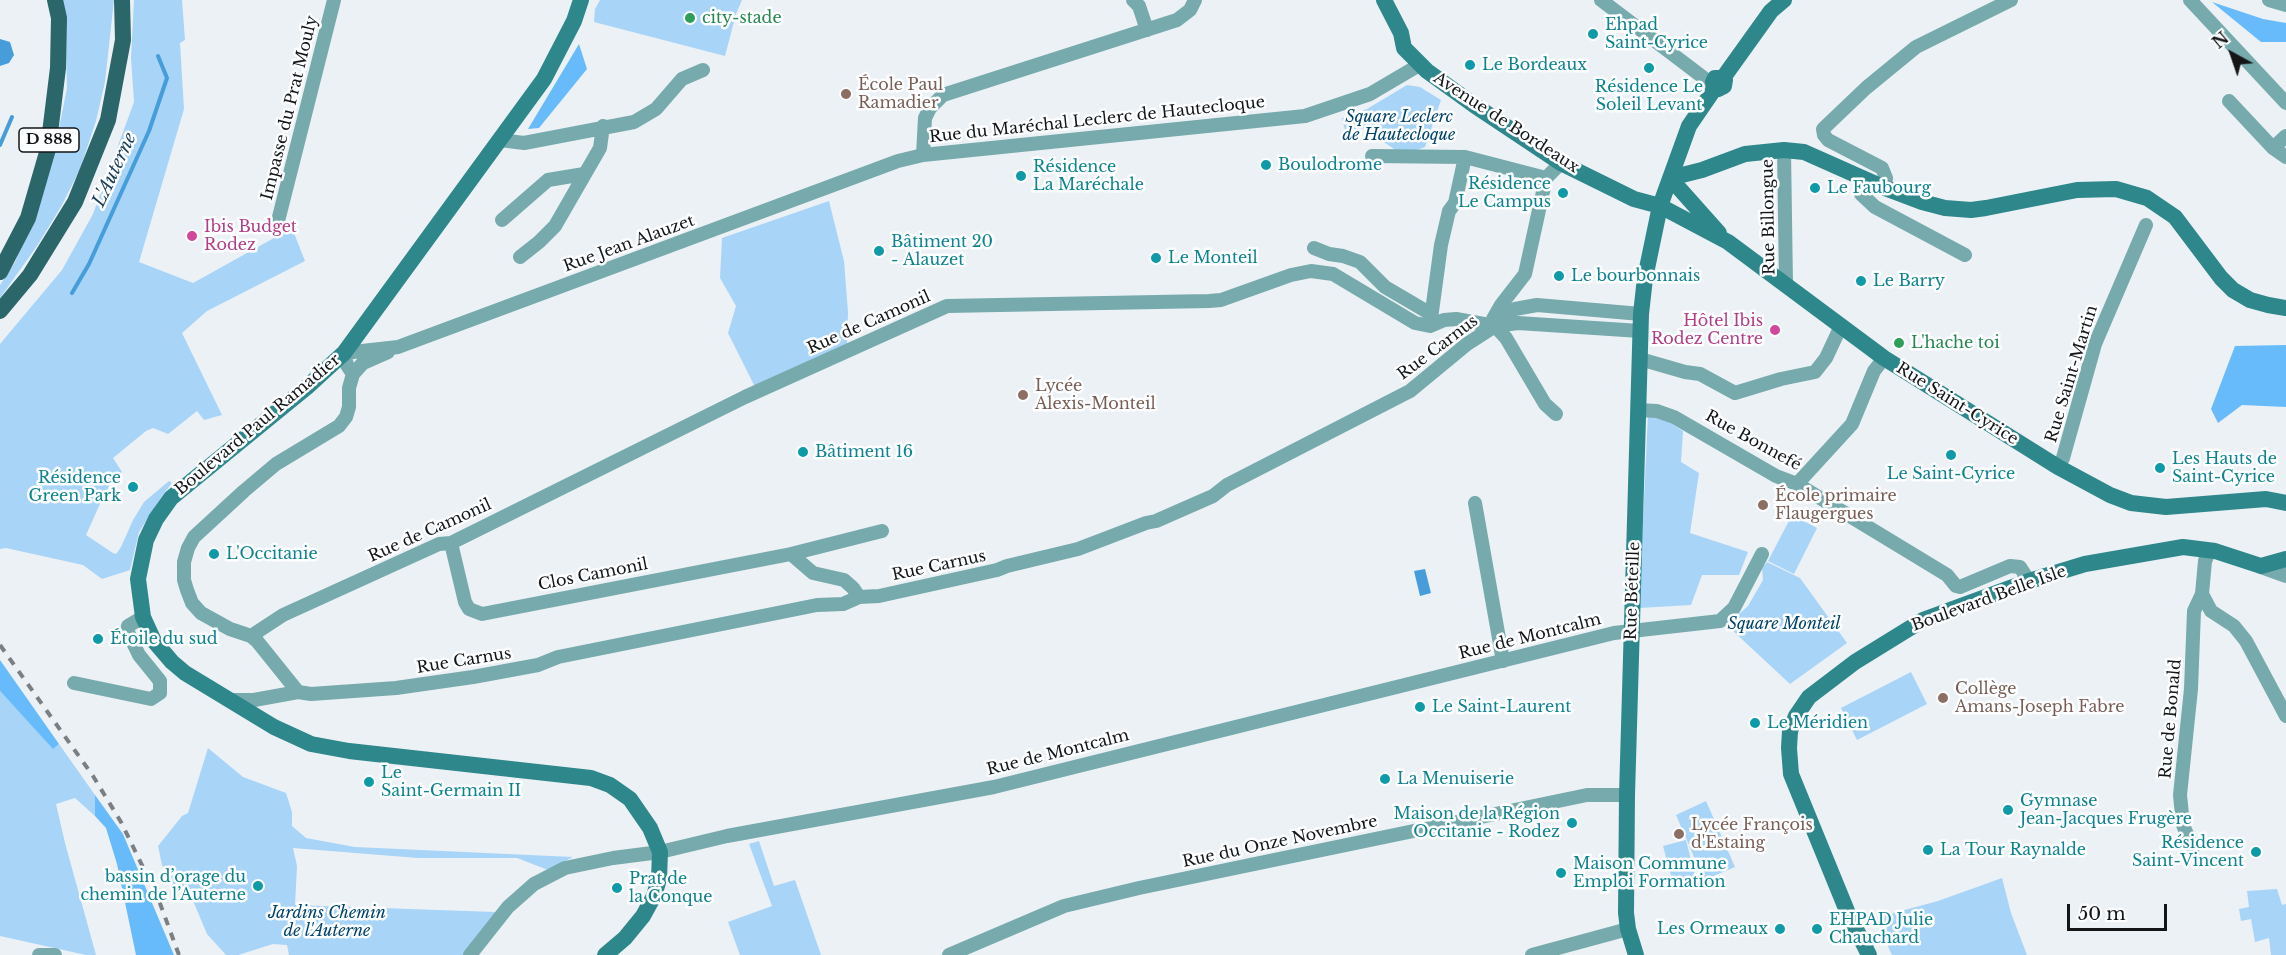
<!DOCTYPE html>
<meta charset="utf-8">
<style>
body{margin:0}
#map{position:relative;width:2286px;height:955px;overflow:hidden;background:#ecf1f5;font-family:"Libre Baskerville",serif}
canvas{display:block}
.north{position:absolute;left:2202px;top:24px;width:60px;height:60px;-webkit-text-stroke:4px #fdfeff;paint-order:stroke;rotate:320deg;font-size:16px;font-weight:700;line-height:24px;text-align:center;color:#131516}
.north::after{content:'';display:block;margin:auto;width:21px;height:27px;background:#131516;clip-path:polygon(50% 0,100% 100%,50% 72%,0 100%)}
.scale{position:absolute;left:2067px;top:904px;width:100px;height:27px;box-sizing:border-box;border:3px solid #131516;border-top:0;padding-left:8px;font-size:18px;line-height:21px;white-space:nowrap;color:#131516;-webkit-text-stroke:4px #fdfeff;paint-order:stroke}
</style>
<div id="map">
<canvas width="2286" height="955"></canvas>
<div class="north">N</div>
<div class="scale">50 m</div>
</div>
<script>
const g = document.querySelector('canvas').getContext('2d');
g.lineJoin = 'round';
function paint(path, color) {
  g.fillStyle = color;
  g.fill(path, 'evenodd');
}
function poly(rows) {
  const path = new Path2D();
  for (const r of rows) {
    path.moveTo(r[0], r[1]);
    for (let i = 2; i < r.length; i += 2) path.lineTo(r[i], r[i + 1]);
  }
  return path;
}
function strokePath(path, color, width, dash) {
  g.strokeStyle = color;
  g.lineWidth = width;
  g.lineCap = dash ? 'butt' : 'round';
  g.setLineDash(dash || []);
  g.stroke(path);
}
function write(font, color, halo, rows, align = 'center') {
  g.font = font + ' "Libre Baskerville",serif';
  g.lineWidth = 5;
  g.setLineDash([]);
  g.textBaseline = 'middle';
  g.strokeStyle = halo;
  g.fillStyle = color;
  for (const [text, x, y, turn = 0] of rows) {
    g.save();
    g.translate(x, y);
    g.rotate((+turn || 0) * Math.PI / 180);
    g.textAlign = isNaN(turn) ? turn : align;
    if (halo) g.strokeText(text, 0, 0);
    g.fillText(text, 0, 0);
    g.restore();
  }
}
paint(poly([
 [61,0,114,0,105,82,96,121,80,169,62,205,37,246,0,298,0,285,15,262,32,221,53,158,67,88,65,25],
 [134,0,182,0,185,40,180,43,184,109,139,262,193,283,292,228,305,261,207,311,182,333,222,415,204,420,197,411,168,434,153,428,146,431,113,458,122,472,113,479,104,495,86,535,113,553,116,554,121,547,133,520,144,502,169,481,172,483,162,496,139,532,130,570,102,579,83,565,6,548,0,549,0,344,62,270,93,214,134,102,131,58],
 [600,0,742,0,736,14,725,56,594,22,595,9],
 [1407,85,1420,87,1441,100,1425,147,1411,152,1397,151,1381,140,1377,127,1345,130,1342,118,1367,109],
 [829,201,844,261,848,312,847,348,756,389,728,333,736,306,720,278,722,238],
 [1648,414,1666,420,1683,431,1681,462,1699,473,1690,533,1748,552,1739,575,1702,575,1691,605,1639,608],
 [1792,515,1817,528,1794,574,1768,561],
 [1767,562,1800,578,1847,643,1790,684,1731,629,1737,616,1748,606,1763,580,1762,568],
 [1911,672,1927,704,1857,740,1841,708],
 [0,691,53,748,59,744,95,795,95,816,75,798,56,804,65,843,96,955,86,955,0,936],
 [208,748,243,777,286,793,292,812,292,826,306,838,355,847,573,857,548,870,517,858,418,858,293,848,297,866,295,905,495,912,502,915,469,955,289,955,287,945,273,944,238,955,226,955,207,934,194,903,174,886,162,865,158,846,182,816,188,813],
 [1706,801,1735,867,1704,880,1676,815],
 [1686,840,1697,884,1675,890,1663,846],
 [759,841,774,886,795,880,821,955,740,955,728,922,772,906,749,844],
 [2002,878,2011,913,2027,955,1892,955,1875,918,1938,901],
 [2277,889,2282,905,2286,904,2286,955,2271,955,2269,938,2255,942,2251,919,2241,921,2239,909,2249,907,2247,891]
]), '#a8d4f8');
paint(poly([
 [2212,2,2263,19,2286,23,2286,42,2261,42],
 [579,44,587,69,539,128,528,129],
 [2286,345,2286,407,2242,405,2218,423,2211,409,2235,346],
 [0,660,59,744,53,749,0,691],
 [95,795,123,834,174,955,136,955,117,864,106,828,95,816]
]), '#68bbfa');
paint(poly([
 [0,39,10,42,14,55,9,63,0,66],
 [1425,569,1431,593,1420,596,1414,571]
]), '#469dd9');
strokePath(poly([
 [0,145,12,117],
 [72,293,89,264,149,131,167,78,158,56]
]), '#469dd9', 4);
strokePath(poly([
 [1133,0,1139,6,1147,30],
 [1601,0,1700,75,1709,82,1713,82],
 [2190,0,2286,103],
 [2269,0,2286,5],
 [2229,101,2273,148],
 [2286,136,2273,148,2286,157],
 [500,140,524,143,634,122,656,109,682,79,703,70],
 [1784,150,1786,284],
 [923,155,925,118,930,108,943,95,1177,20,1190,10,1195,0],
 [1372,156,1465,157,1546,178],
 [1861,178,1861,194,1875,207,1965,255],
 [1885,188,1886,178,1882,168,1828,140,1824,135,1823,129,1866,88,1916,47,2011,0],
 [502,220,548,180,584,174],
 [277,225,334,0],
 [1314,248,1329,254,1343,256,1360,262,1385,287,1431,314],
 [520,257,539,242,555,226,600,148,603,126],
 [1493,319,1501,305,1525,274,1546,178,1561,163],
 [1493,319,1515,309,1537,305,1641,314],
 [1430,326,1441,245,1449,211,1455,203,1465,157],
 [1495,326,1506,338,1545,404,1556,414],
 [1640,359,1685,372,1700,374,1735,393,1781,379,1815,372,1826,358,1841,326],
 [353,374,347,365,344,353,398,347,898,161,923,155,1305,116,1370,94,1421,64],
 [1638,410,1657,411,1674,417,1776,476,1797,484,1947,575,1956,586,1960,587,2010,566,2020,567,2029,581],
 [2058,467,2063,458,2095,344,2146,225],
 [1797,484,1852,424,1874,371,1884,358],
 [1475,503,1503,661],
 [451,543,465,602,469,609,482,614,791,554,813,573,844,580,853,588,859,597],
 [2210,550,2205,561,2202,594,2211,611,2234,626,2246,641,2286,716],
 [791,554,882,531],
 [251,636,283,615,439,544,451,543,745,397,947,306,1209,301,1221,300,1291,275,1311,271,1333,274,1415,323,1430,326,1444,320,1456,319,1495,326,1518,323,1640,331],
 [74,683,151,699,160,693,160,681,139,655,127,630,128,626,143,617],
 [298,692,257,641,251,636,230,629,201,613,192,603,187,590,184,580,184,562,188,548,194,537,244,491,276,464,339,426,346,417,349,407,349,388,353,374,363,363,388,352],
 [229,700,254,700,298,692,311,694,396,688,473,677,538,665,558,657,817,605,843,604,859,597,879,596,997,570,1007,566,1078,549,1146,523,1156,521,1213,496,1227,485,1410,391,1467,344,1495,326],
 [2193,848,2183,825,2180,795,2191,689,2194,611,2202,594],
 [39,955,55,955],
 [470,955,508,907,534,884,565,868,613,858,660,852,727,836,994,787,1614,633,1720,621,1734,608,1762,554],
 [949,955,1064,906,1139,888,1587,795,1627,795],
 [1532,955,1628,929]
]), '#76aaac', 14);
strokePath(poly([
 [2261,566,2286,575]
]), '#76aaac', 16);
strokePath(poly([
 [581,0,574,21,544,79,344,353,307,387,171,498,156,519,146,540,138,579,143,617,154,641,172,662,185,673,274,727,311,744,349,751,591,778,610,785,630,799,650,828,660,852,659,879,654,896,643,916,625,938,605,955],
 [1384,0,1401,33,1404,48,1427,71,1474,105,1561,163,1634,199,1660,206,1728,242,1884,358,2058,467,2110,495,2131,503,2166,507,2266,499,2286,503],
 [1723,78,1725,80,1724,86,1718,89,1715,88,1713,82,1715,78,1723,78,1771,11,1784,0],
 [1670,178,1702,170,1745,154,1784,150,1804,152,1885,188,1922,202,1945,208,1971,210,1986,208,2077,190,2116,189,2147,198,2175,217,2221,278,2233,290,2250,300,2268,305,2286,308],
 [1670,178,1719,233],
 [1636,955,1628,929,1626,913,1627,795,1641,314,1645,278,1660,206,1689,126,1715,88],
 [1869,955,1847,911,1791,774,1789,748,1790,731,1796,716,1809,697,1855,662,1923,620,2029,581,2085,564,2183,547,2215,551,2261,566,2286,559]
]), '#2d878b', 16);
strokePath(poly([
 [0,272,28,218,48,149,58,68,59,18,55,0],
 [0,311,30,275,75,202,108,120,123,40,122,0]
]), '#2b676a', 16);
strokePath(poly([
 [0,645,93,776,121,822,158,898,179,955]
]), '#7c7f81', 4, [8, 8]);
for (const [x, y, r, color] of [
 [690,18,6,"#2e9e5b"],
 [1593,34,6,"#0f9aa8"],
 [1470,65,6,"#0f9aa8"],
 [1649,68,6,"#0f9aa8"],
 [846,94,6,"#8d6e63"],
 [1266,165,6,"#0f9aa8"],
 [1021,176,6,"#0f9aa8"],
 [1815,188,6,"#0f9aa8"],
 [1563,193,6,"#0f9aa8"],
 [192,236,6,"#d1479c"],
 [879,251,6,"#0f9aa8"],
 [1156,258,6,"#0f9aa8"],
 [1559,276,6,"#0f9aa8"],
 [1861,281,6,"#0f9aa8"],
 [1775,330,6,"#d1479c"],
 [1899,343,6,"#2e9e5b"],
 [1023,395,6,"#8d6e63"],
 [803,452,6,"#0f9aa8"],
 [1951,455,6,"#0f9aa8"],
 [2160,468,6,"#0f9aa8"],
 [133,487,6,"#0f9aa8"],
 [1763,505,6,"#8d6e63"],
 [214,554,6,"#0f9aa8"],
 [98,639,6,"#0f9aa8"],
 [1943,698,6,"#8d6e63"],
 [1420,707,6,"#0f9aa8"],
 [1755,723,6,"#0f9aa8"],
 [1385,779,6,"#0f9aa8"],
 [369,782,6,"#0f9aa8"],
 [2008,810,6,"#0f9aa8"],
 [1572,823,6,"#0f9aa8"],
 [1679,834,6,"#8d6e63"],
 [1928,850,6,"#0f9aa8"],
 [2256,852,6,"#0f9aa8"],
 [1561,873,6,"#0f9aa8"],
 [258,886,6,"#0f9aa8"],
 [617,888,6,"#0f9aa8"],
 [1780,929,6,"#0f9aa8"],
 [1817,929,6,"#0f9aa8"]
]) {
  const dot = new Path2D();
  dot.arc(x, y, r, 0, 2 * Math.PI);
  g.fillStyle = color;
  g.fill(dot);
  strokePath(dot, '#fdfeff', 2);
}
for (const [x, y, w] of [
 [49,140,60]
]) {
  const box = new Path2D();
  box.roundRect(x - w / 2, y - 12, w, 24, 4.5);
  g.fillStyle = '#fdfeff';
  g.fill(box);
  strokePath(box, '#131516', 1.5);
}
write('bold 15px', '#131516', null, [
 ["D 888",49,140]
]);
write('16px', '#27864d', '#fdfeff', [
 ["city-stade",702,18],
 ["L'hache toi",1911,343]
], 'left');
write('16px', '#0d838f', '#fdfeff', [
 ["Ehpad",1605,25],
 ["Saint-Cyrice",1605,43],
 ["Le Bordeaux",1482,65],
 ["Résidence Le",1649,87,"center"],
 ["Soleil Levant",1649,105,"center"],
 ["Boulodrome",1278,165],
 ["Résidence",1033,167],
 ["La Maréchale",1033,185],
 ["Résidence",1551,184,"right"],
 ["Le Campus",1551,202,"right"],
 ["Le Faubourg",1827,188],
 ["Bâtiment 20",891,242],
 ["- Alauzet",891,260],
 ["Le Monteil",1168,258],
 ["Le bourbonnais",1571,276],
 ["Le Barry",1873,281],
 ["Bâtiment 16",815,452],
 ["Les Hauts de",2172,459],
 ["Saint-Cyrice",2172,477],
 ["Le Saint-Cyrice",1951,474,"center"],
 ["Résidence",121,478,"right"],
 ["Green Park",121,496,"right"],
 ["L'Occitanie",226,554],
 ["Étoile du sud",110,639],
 ["Le Saint-Laurent",1432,707],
 ["Le Méridien",1767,723],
 ["Le",381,773],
 ["Saint-Germain II",381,791],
 ["La Menuiserie",1397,779],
 ["Gymnase",2020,801],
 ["Jean-Jacques Frugère",2020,819],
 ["Maison de la Région",1560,814,"right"],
 ["Occitanie - Rodez",1560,832,"right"],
 ["Résidence",2244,843,"right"],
 ["Saint-Vincent",2244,861,"right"],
 ["La Tour Raynalde",1940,850],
 ["Maison Commune",1573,864],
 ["Emploi Formation",1573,882],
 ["bassin d’orage du",246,877,"right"],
 ["chemin de l’Auterne",246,895,"right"],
 ["Prat de",629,879],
 ["la Conque",629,897],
 ["EHPAD Julie",1829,920],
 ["Chauchard",1829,938],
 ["Les Ormeaux",1768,929,"right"]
], 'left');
write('16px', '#785e54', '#fdfeff', [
 ["École Paul",858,85],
 ["Ramadier",858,103],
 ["Lycée",1035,386],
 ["Alexis-Monteil",1035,404],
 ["École primaire",1775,496],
 ["Flaugergues",1775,514],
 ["Collège",1955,689],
 ["Amans-Joseph Fabre",1955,707],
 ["Lycée François",1691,825],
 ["d'Estaing",1691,843]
], 'left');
write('16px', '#131516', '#fdfeff', [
 ["Impasse du Prat Mouly",290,108,-76],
 ["Rue du Maréchal Leclerc de Hautecloque",1097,120,-6],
 ["Avenue de Bordeaux",1506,123,33],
 ["Rue Billongue",1769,217,-91],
 ["Rue Jean Alauzet",629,244,-20],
 ["Rue de Camonil",869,323,-24],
 ["Rue Carnus",1438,348,-37],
 ["Rue Saint-Martin",2072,374,-73],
 ["Rue Saint-Cyrice",1957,404,32],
 ["Boulevard Paul Ramadier",258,425,-40],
 ["Rue Bonnefé",1753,441,29],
 ["Rue de Camonil",430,531,-24],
 ["Rue Carnus",939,566,-12],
 ["Clos Camonil",593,575,-11],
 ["Rue Béteille",1633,591,-88],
 ["Boulevard Belle Isle",1989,599,-20],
 ["Rue de Montcalm",1530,637,-14],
 ["Rue Carnus",464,661,-9],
 ["Rue de Bonald",2171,719,-85],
 ["Rue de Montcalm",1058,753,-14],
 ["Rue du Onze Novembre",1280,842,-12]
]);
write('italic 16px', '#00436b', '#fdfeff', [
 ["Square Leclerc",1399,117],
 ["de Hautecloque",1399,135],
 ["Square Monteil",1784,624],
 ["Jardins Chemin",327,913],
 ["de l'Auterne",327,931]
]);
write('16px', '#b23c85', '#fdfeff', [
 ["Ibis Budget",204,227],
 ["Rodez",204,245],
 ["Hôtel Ibis",1763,321,"right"],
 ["Rodez Centre",1763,339,"right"]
], 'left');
write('italic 18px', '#1b3f59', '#fdfeff', [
 ["L'Auterne",115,170,-65]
]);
</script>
